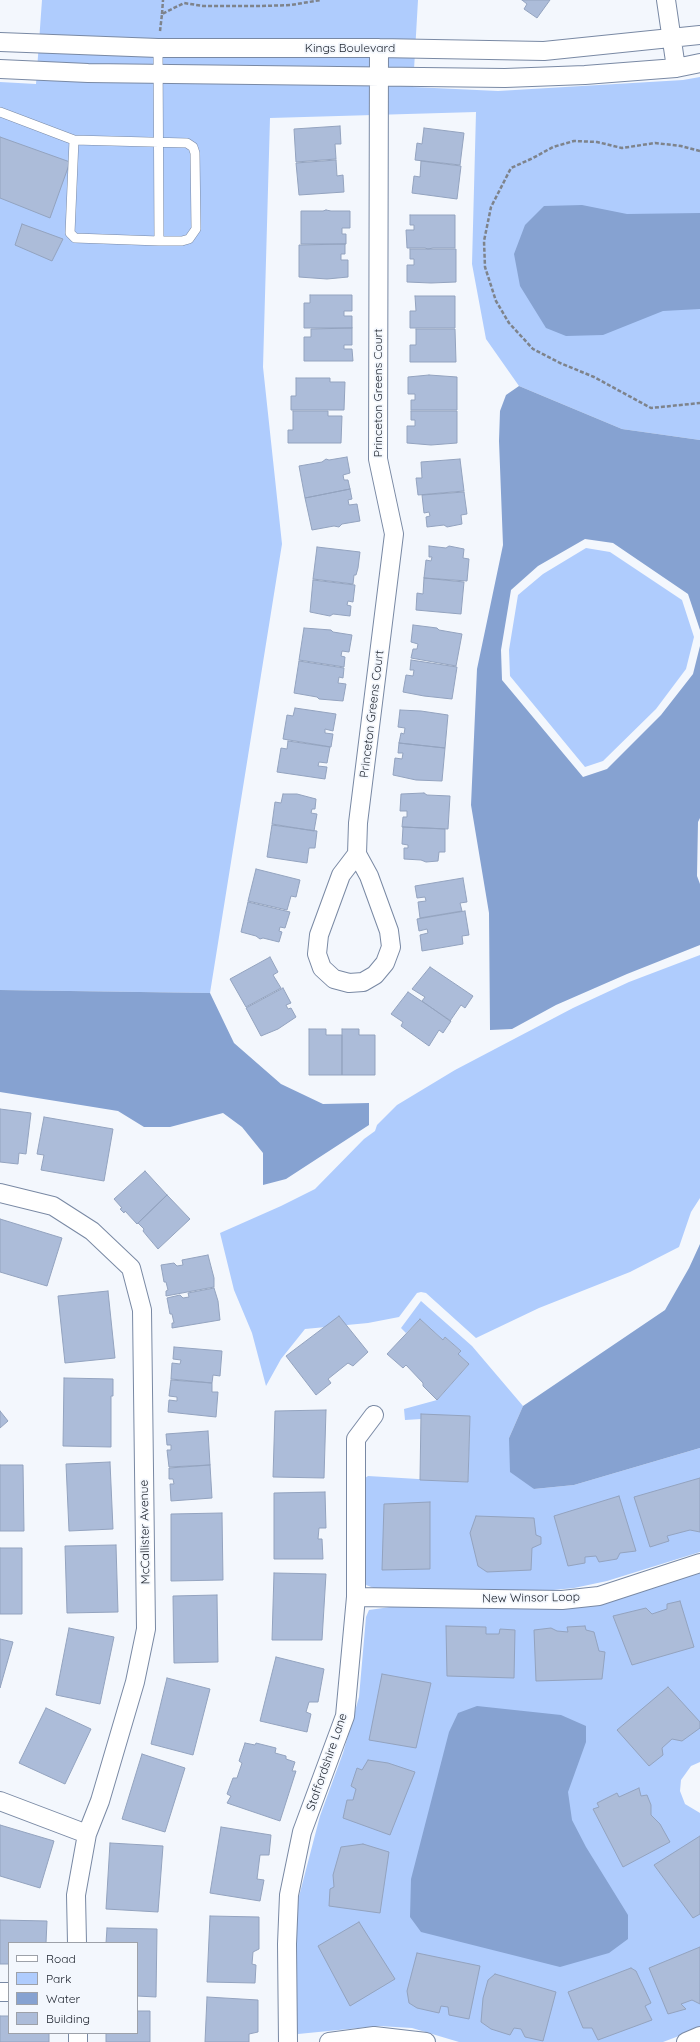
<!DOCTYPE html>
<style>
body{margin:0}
#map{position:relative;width:700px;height:2042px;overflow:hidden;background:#f3f7fd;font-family:Quicksand,sans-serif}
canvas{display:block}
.legend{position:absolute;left:8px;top:1942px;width:130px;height:92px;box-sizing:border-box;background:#f3f7fd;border:1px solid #9da1a9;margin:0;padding:5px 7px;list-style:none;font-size:12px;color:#1b212b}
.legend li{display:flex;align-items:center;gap:8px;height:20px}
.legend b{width:20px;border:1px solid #9da1a9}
</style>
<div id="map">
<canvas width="700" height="2042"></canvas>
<ul class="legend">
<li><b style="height:5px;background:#fff"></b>Road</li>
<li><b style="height:11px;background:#afccfd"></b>Park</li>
<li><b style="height:11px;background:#86a2d1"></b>Water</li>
<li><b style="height:11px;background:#acbcd9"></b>Building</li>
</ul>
</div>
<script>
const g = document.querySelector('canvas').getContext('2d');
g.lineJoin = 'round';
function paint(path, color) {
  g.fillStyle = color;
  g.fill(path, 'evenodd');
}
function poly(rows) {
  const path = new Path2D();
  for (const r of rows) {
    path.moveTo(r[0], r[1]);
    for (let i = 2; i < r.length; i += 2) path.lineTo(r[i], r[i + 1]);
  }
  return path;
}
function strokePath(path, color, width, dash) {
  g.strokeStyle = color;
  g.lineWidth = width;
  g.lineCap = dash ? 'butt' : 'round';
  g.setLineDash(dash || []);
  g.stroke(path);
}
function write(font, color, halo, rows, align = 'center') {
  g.font = font + ' Quicksand,sans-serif';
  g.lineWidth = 3.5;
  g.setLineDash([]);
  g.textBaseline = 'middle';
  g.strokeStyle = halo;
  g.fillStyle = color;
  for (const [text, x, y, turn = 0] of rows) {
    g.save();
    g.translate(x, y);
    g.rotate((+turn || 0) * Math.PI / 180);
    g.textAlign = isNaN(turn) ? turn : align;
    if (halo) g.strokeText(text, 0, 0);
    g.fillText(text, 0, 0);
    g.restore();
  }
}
paint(poly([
 [42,0,418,0,413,87,498,91,683,80,700,77,700,440,622,429,519,386,486,339,472,264,476,112,270,118,263,367,282,544,210,993,0,990,0,82,36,84],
 [586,548,610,552,682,600,694,637,686,669,656,709,603,761,585,767,510,676,509,650,518,595,543,574],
 [700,955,700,1198,691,1212,679,1247,630,1272,539,1308,476,1338,426,1293,421,1292,417,1293,399,1317,368,1323,305,1329,281,1359,266,1386,252,1333,234,1290,220,1233,281,1206,315,1189,364,1139,375,1131,377,1125,397,1105,455,1070,573,1008,629,982],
 [421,1301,472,1346,523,1406,509,1438,534,1489,574,1485,700,1448,700,1552,607,1581,574,1588,543,1591,450,1589,379,1590,366,1585,363,1574,362,1480,368,1476,468,1482,470,1416,405,1420,404,1409,437,1400,469,1364,458,1354,461,1351,445,1337,443,1340,420,1319,406,1333,401,1328],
 [700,1571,700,1762,691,1766,681,1780,680,1791,685,1804,700,1813,700,2028,663,2042,459,2042,412,2028,379,2026,298,2034,296,2028,293,1984,297,1904,320,1816,343,1753,359,1697,366,1617,369,1610,390,1607,430,1607,513,1609,563,1608]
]), '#afccfd');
paint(poly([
 [582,205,627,214,700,213,700,309,663,311,603,335,566,336,546,328,520,286,514,254,525,225,544,206],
 [519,386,622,429,700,440,700,630,688,594,613,543,585,539,538,566,511,590,501,650,502,680,583,777,607,769,661,715,693,674,700,646,700,818,698,822,697,876,700,884,700,945,627,974,556,1005,512,1029,490,1030,489,913,471,805,477,669,503,545,499,441,500,411,506,395],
 [0,990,210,993,234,1043,281,1084,323,1104,369,1103,369,1125,286,1179,263,1185,263,1153,242,1127,223,1113,170,1127,144,1127,118,1111,0,1092],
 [700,1244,700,1448,574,1485,534,1489,510,1472,509,1438,523,1406,665,1310,689,1268],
 [477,1706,561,1715,586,1726,586,1742,568,1792,572,1820,586,1847,628,1915,628,1939,609,1953,560,1967,421,1932,410,1917,411,1879,449,1732,458,1713]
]), '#86a2d1');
const building = poly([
 [522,0,550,0,537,18,524,9,527,4,522,0],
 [340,126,341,144,335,144,336,159,296,162,294,129,340,126],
 [424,128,464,133,460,165,415,160,417,143,422,144,424,128],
 [0,137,70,162,50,218,0,198,0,137],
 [336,160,337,176,343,175,344,192,299,195,296,163,336,160],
 [421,161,461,166,457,199,412,193,414,176,420,177,421,161],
 [326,210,331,211,350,211,350,228,342,228,342,234,346,234,346,244,301,244,301,211,323,211,326,210],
 [410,215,455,215,455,248,433,248,428,249,425,248,407,248,406,230,414,230,414,225,410,225,410,215],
 [22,224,63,239,52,261,15,245,22,224],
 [345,244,345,254,341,254,341,260,348,260,348,277,327,279,299,277,299,245,345,244],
 [410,249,456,249,456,282,431,283,407,282,407,265,414,265,414,259,410,259,410,249],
 [310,295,352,295,352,311,344,311,344,316,352,316,352,328,304,328,304,303,310,303,310,295],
 [415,296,455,296,455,328,410,328,410,311,416,311,415,296],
 [352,328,352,345,344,345,344,349,352,349,353,361,304,361,304,337,311,337,311,329,352,328],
 [416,329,455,329,456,362,410,362,410,345,416,345,416,329],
 [429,375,457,377,457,410,411,410,411,400,415,400,415,394,408,394,408,377,429,375],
 [296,378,330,378,330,382,345,382,344,410,291,410,291,396,296,396,296,378],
 [293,411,328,411,328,416,342,416,341,443,288,443,288,430,293,430,293,411],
 [411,411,457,411,457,443,431,445,407,443,407,426,415,426,415,420,411,420,411,411],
 [347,457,350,473,343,475,344,480,348,480,350,489,305,498,299,466,322,462,326,459,329,460,347,457],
 [460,459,464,491,418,495,416,478,422,478,421,462,460,459],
 [350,489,352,499,348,500,349,505,357,504,360,521,342,524,339,527,334,526,312,530,305,498,350,489],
 [464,492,467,514,461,515,462,524,447,527,444,525,427,527,426,517,430,516,429,512,424,513,422,495,464,492],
 [429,546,446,548,449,546,464,549,463,558,469,559,467,581,424,578,426,560,431,561,432,557,429,557,429,546],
 [317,547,360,552,358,568,356,575,354,575,353,584,313,579,317,547],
 [424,578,464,582,461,614,416,610,417,593,423,594,424,578],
 [313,580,355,585,353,602,348,601,347,605,351,606,350,616,333,614,330,616,310,612,313,580],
 [413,625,437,628,439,630,462,634,456,666,411,658,413,649,417,649,418,644,411,642,413,625],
 [304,628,331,630,333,632,352,635,349,652,342,651,341,656,345,657,344,667,299,660,304,628],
 [411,660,457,667,452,699,424,696,403,692,406,675,413,676,414,670,410,670,411,660],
 [299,661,344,668,343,678,339,677,338,683,346,684,343,701,319,699,317,697,294,693,299,661],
 [295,708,336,714,333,731,325,729,325,733,333,734,331,747,283,739,287,715,293,716,295,708],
 [400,710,421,711,448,715,445,748,399,743,401,733,404,734,405,728,398,727,400,710],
 [288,741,330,747,327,763,319,762,318,766,327,767,325,779,277,772,281,748,287,749,288,741],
 [399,743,445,748,442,781,416,780,393,775,395,758,402,759,403,753,398,753,399,743],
 [424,793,427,795,450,796,448,829,402,827,403,817,407,817,407,811,400,811,401,794,424,793],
 [283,794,297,794,316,799,315,809,312,809,311,813,317,814,314,831,272,824,275,802,281,803,283,794],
 [272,825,317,831,315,848,309,848,307,863,267,857,272,825],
 [403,827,445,829,445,852,439,852,438,861,426,862,421,860,404,859,404,848,408,848,408,845,402,844,403,827],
 [256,869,300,880,296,897,291,896,287,910,248,901,256,869],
 [463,878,467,902,460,903,462,911,420,918,418,902,426,901,425,897,417,898,415,886,463,878],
 [248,902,290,912,285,928,280,927,279,931,282,932,279,942,263,938,260,939,256,936,241,932,248,902],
 [465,911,469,935,462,936,463,944,422,951,420,935,428,933,427,929,419,931,417,919,465,911],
 [270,957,278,972,273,975,281,988,246,1007,230,979,270,957],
 [430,967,473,996,465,1008,461,1005,450,1021,422,1001,425,997,412,989,430,967],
 [283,988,291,1003,286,1005,288,1009,291,1008,296,1017,278,1029,261,1036,246,1008,283,988],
 [408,992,451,1021,443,1033,439,1030,429,1046,401,1026,403,1022,391,1014,408,992],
 [309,1029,326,1029,326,1035,342,1035,342,1075,309,1075,309,1029],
 [342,1029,359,1029,359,1035,375,1035,375,1075,342,1075,342,1029],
 [0,1109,31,1113,26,1154,19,1153,18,1164,0,1162,0,1109],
 [44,1117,113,1129,104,1181,41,1170,44,1155,37,1154,44,1117],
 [145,1171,167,1195,137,1224,125,1211,124,1213,120,1209,122,1208,114,1199,145,1171],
 [167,1195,190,1219,158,1249,147,1236,143,1231,144,1229,138,1223,167,1195],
 [0,1219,62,1238,47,1286,0,1272,0,1219],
 [208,1255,214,1278,214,1287,166,1296,166,1291,168,1290,166,1282,164,1282,161,1265,174,1263,177,1266,183,1265,182,1260,208,1255],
 [214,1288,218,1301,220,1320,172,1328,172,1323,174,1323,172,1314,170,1314,167,1298,180,1295,183,1298,189,1297,188,1293,214,1288],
 [108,1291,115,1358,65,1363,58,1296,108,1291],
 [339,1316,368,1352,353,1366,348,1363,328,1379,331,1383,316,1395,286,1356,339,1316],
 [420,1319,443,1340,445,1337,461,1351,458,1354,469,1364,437,1400,423,1386,423,1383,406,1365,403,1368,387,1354,420,1319],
 [174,1347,222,1351,220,1376,213,1375,212,1383,171,1379,172,1363,180,1364,181,1360,173,1359,174,1347],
 [64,1378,113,1379,113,1396,111,1396,111,1447,63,1446,64,1378],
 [171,1380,212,1383,212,1392,218,1392,216,1417,168,1412,169,1400,177,1401,177,1397,169,1396,171,1380],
 [326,1410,324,1478,273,1477,275,1411,326,1410],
 [0,1411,8,1421,0,1428,0,1411],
 [421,1414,470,1416,468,1482,420,1480,421,1414],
 [208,1431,210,1465,169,1467,167,1450,171,1450,171,1445,167,1445,166,1434,208,1431],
 [110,1462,113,1529,69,1531,66,1464,110,1462],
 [0,1465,23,1465,24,1531,0,1531,0,1465],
 [210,1465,212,1498,171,1501,170,1484,174,1484,173,1479,169,1479,169,1468,210,1465],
 [700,1478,700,1532,690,1530,667,1536,669,1541,650,1547,634,1497,700,1478],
 [325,1492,326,1528,319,1528,318,1539,322,1539,323,1559,274,1559,274,1493,325,1492],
 [619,1496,636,1551,620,1553,617,1559,599,1562,596,1556,585,1557,585,1563,568,1566,554,1516,619,1496],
 [430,1502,430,1569,382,1570,384,1504,430,1502],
 [222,1513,223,1580,171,1581,171,1514,222,1513],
 [476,1516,534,1518,536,1535,541,1537,541,1544,532,1548,531,1570,487,1572,478,1566,470,1533,476,1516],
 [116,1545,118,1612,67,1613,65,1546,116,1545],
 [0,1548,22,1548,22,1614,0,1614,0,1548],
 [274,1573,326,1574,322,1640,272,1640,274,1573],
 [217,1595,218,1662,174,1663,173,1596,217,1595],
 [680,1601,694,1647,632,1665,613,1616,646,1608,652,1614,667,1609,667,1604,680,1601],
 [446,1626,486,1627,486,1634,499,1634,500,1629,515,1630,514,1678,447,1676,446,1626],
 [585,1626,586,1630,594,1632,599,1651,605,1652,602,1679,536,1681,534,1630,551,1628,557,1631,568,1632,567,1627,585,1626],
 [69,1628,114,1637,100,1704,56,1695,69,1628],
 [0,1639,13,1642,0,1688,0,1639],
 [276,1657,324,1669,318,1702,309,1702,306,1712,311,1714,307,1732,260,1721,276,1657],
 [382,1674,431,1683,416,1748,369,1740,382,1674],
 [167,1678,210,1689,193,1755,151,1744,167,1678],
 [668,1687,700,1722,700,1728,682,1741,672,1739,662,1748,663,1755,649,1766,617,1730,668,1687],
 [46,1708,91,1729,65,1784,19,1763,46,1708],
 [245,1743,255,1745,256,1743,276,1748,275,1753,286,1756,286,1759,295,1762,292,1771,296,1771,280,1821,227,1803,231,1796,227,1794,233,1778,237,1778,242,1763,239,1761,245,1743],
 [142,1754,185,1768,165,1832,122,1819,142,1754],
 [368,1760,388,1763,415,1772,390,1835,343,1818,347,1800,353,1800,356,1789,351,1786,357,1768,362,1770,368,1760],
 [639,1788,641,1796,647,1795,651,1805,651,1815,660,1824,670,1842,623,1867,593,1809,599,1807,597,1803,617,1793,619,1797,639,1788],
 [0,1825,54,1841,40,1888,0,1876,0,1825],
 [221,1827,271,1835,269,1855,260,1855,257,1879,264,1880,260,1901,210,1893,221,1827],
 [700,1836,700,1914,693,1918,654,1865,700,1836],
 [110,1843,163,1846,158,1912,106,1909,110,1843],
 [363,1844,389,1852,380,1913,329,1906,330,1889,334,1887,333,1875,341,1847,363,1844],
 [210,1916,259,1917,259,1949,253,1952,252,1964,256,1965,255,1983,207,1982,210,1916],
 [0,1920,47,1921,46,1943,9,1943,9,1964,0,1964,0,1920],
 [359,1922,395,1979,350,2006,318,1946,359,1922],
 [107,1928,157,1929,156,1997,137,1996,137,1943,106,1943,107,1928],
 [700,1947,700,2004,692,2000,681,2004,686,2009,668,2014,649,1968,700,1947],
 [417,1953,480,1966,469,2019,449,2015,448,2007,441,2006,439,2013,417,2008,409,2003,407,1991,417,1953],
 [631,1968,636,1971,651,2003,645,2006,652,2020,598,2040,592,2028,583,2028,568,1992,631,1968],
 [495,1974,556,1992,543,2041,525,2037,521,2029,514,2028,510,2035,491,2029,481,2022,483,1998,488,1980,495,1974],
 [207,1997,258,2000,258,2032,249,2034,249,2042,205,2042,207,1997],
 [137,2011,150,2011,150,2042,106,2042,106,2033,137,2033,137,2011],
 [0,2016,9,2016,9,2033,49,2033,49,2042,0,2042,0,2016]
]);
paint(building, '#acbcd9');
strokePath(building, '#93a3bf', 1);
const lane = poly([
 [0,112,74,140,187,143,193,147,195,153,196,229,189,239,182,241,159,241],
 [74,140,70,233,75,238,159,241,158,48]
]);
const street = poly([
 [666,0,676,68],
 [0,42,158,48,379,48,544,51,700,35],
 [0,69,88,73,505,78,585,75,676,68,700,63],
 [357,854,369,876,389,931,391,947,385,963,375,975,363,982,349,983,334,979,322,968,317,954,319,935,341,875,357,854,358,823,394,534,378,459,379,48],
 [0,1193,53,1206,92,1231,131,1268,142,1310,146,1629,135,1682,100,1801,87,1834,76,1895,77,1943],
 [356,1597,562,1600,599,1596,700,1563],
 [0,1801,87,1834],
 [0,1992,9,1992],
 [78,2042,78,2033],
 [288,2042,287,1944,289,1895,302,1832,345,1716,356,1597,356,1439,374,1415],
 [329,2042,374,2036,426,2042],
 [686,2042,700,2036]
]);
strokePath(lane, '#7989a4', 10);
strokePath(street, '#7989a4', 20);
strokePath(poly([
 [162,14,163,0],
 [160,31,162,14,184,3,203,6,262,6,291,5,321,0],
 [700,151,681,146,655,143,622,148,597,142,574,141,553,147,533,158,511,168,491,207,484,241,485,267,496,301,509,323,533,349,560,363,594,377,651,408,700,403]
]), '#7e838b', 2.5, [4, 2]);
strokePath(lane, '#fff', 9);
strokePath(street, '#fff', 18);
write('12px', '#1b212b', '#f3f7fd', [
 ["Kings Boulevard",350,48],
 ["Princeton Greens Court",378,393,-90],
 ["Princeton Greens Court",372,714,-83],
 ["McCallister Avenue",145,1532,-91],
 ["New Winsor Loop",531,1598,-1],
 ["Staffordshire Lane",327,1762,-71]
]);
</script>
